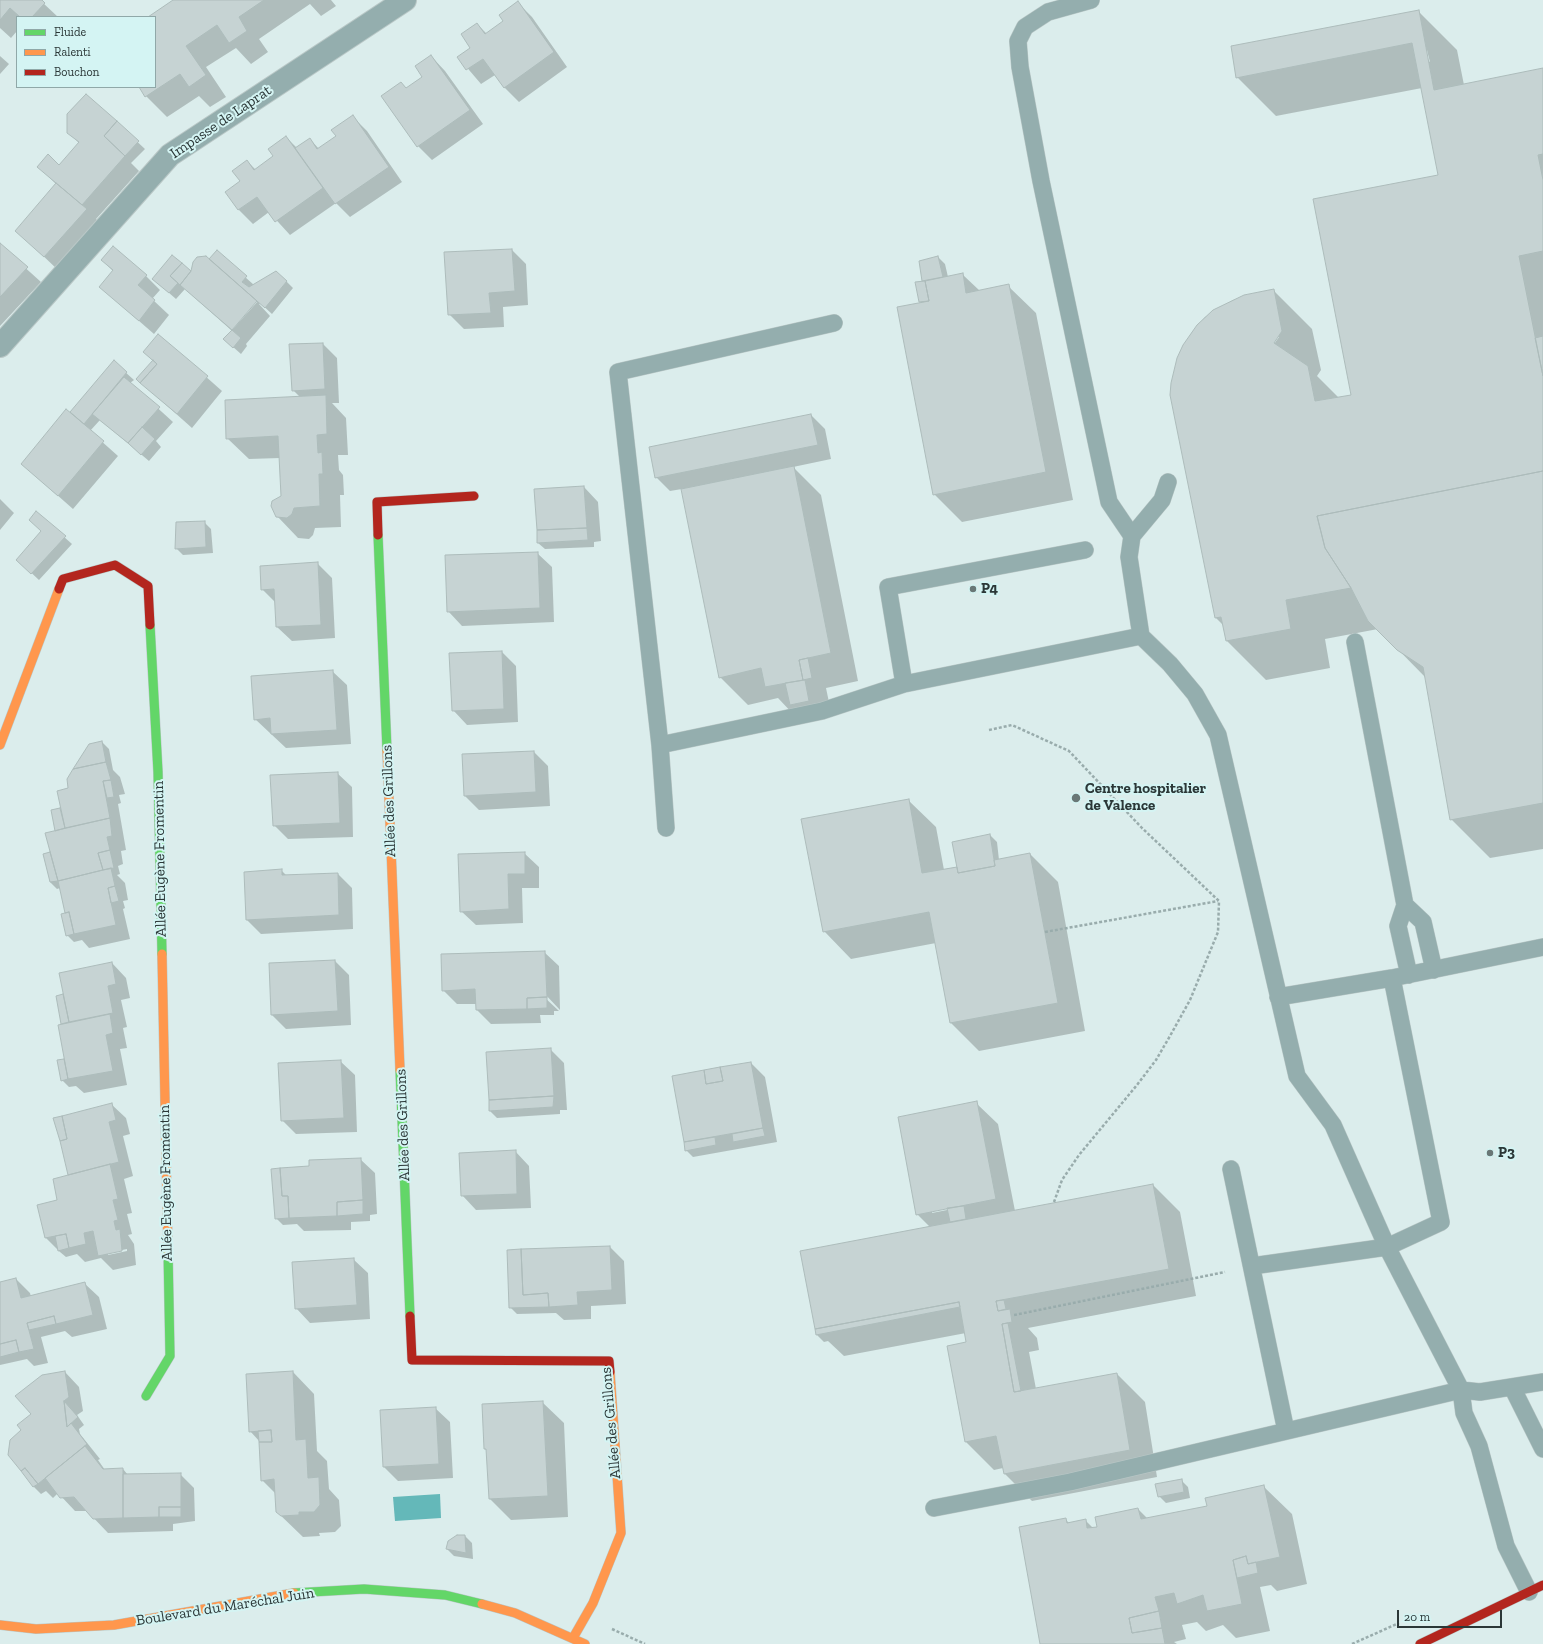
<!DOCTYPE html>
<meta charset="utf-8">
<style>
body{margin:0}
#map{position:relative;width:1543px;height:1644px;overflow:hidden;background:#dbedec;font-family:"Zilla Slab",serif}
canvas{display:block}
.legend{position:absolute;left:16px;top:16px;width:140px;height:72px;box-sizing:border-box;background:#d4f4f3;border:1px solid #90a8a8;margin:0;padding:5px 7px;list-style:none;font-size:12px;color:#2b3737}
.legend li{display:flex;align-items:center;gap:8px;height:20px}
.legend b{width:20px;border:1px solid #90a8a8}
.scale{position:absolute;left:1397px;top:1610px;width:105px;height:18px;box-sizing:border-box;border:2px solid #2b3737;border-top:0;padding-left:5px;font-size:12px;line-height:14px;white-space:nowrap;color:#2b3737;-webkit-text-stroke:3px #d4f4f3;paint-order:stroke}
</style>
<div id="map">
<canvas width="1543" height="1644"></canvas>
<ul class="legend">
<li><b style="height:5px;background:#63d668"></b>Fluide</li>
<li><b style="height:5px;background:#ff974d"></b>Ralenti</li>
<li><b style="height:5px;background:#b3261e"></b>Bouchon</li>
</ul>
<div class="scale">20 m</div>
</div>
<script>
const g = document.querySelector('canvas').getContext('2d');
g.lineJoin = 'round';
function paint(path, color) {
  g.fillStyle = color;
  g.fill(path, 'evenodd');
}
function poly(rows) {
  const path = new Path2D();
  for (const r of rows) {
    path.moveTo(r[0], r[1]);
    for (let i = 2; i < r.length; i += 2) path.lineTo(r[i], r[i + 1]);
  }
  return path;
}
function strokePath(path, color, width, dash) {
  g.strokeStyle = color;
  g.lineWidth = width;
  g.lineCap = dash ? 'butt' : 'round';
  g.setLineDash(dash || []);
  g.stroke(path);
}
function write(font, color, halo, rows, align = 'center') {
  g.font = font + ' "Zilla Slab",serif';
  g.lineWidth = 4;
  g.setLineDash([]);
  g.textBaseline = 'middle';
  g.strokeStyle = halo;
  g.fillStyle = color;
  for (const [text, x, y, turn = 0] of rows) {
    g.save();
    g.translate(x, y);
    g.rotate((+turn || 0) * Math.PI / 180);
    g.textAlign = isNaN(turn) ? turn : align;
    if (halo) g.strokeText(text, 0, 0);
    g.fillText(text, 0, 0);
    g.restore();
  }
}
paint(poly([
 [440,1494,441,1518,395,1521,393,1497]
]), '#64b8b9');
paint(poly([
 [0,0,43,0,42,2,58,17,17,17,17,31,11,38,0,28],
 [175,0,331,0,336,6,321,16,310,4,259,39,268,52,251,64,236,48,206,67,226,97,210,107,199,96,167,117,146,96,140,87,155,87,155,17,150,17],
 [518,3,532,17,567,67,519,102,504,87,495,75,481,84,458,57,472,48,477,24,487,34,504,21],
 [1418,11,1457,50,1464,85,1543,69,1543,849,1490,858,1451,819,1426,678,1378,629,1325,639,1330,668,1266,680,1227,641,1224,626,1216,618,1190,335,1205,317,1233,300,1273,290,1312,329,1321,370,1317,376,1339,398,1352,395,1439,176,1422,88,1276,116,1237,77],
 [1427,50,1430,62,1427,60,1425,51],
 [1277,337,1279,337,1272,347],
 [0,56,9,64,0,74],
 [431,56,445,71,483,124,432,160,418,146,401,83,407,89,424,77],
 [353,117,367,131,402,182,350,217,336,203,290,235,269,212,253,224,238,209,242,181,247,161,256,170,275,156,286,137,297,148,310,139,319,149,338,137],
 [116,122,145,149,131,163,139,171,96,219,101,224,59,271,17,231,56,184,38,166,59,166,79,143,68,132],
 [0,245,41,282,0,326],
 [512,250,526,264,528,305,503,307,504,327,464,329,449,314],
 [217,252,254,285,286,281,293,288,272,314,260,303,259,304,270,316,246,344,247,346,241,354,224,339,258,301,256,301,231,330,185,289,176,299,153,279,192,273,210,260],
 [938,257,945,264,948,277,962,274,980,291,1008,286,1036,313,1073,500,962,522,934,494,921,303,917,283,924,282,920,261],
 [102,260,146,276,160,290,152,299,169,315,154,334,100,287,113,271],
 [159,335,222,391,192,428,137,379,153,361,144,352],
 [323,344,337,358,339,403,332,403,346,418,348,455,338,455,339,470,343,475,344,495,340,495,341,527,315,528,313,535,309,539,298,538,277,516,282,496,280,458,249,459,227,438,300,397,293,390],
 [114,362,134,380,130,383,173,422,156,441,161,447,149,461,100,420,90,431,118,456,73,509,22,464,70,413],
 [811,415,825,429,831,459,793,467,821,495,858,681,826,688,830,707,794,715,778,698,748,705,720,677,682,489,670,491,656,477],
 [584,487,598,502,601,541,594,542,594,547,545,549,538,543],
 [0,499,14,513,0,530],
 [36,512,72,544,39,580,24,566,42,531],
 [204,522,211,529,213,553,183,555,176,548],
 [537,553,552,567,554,622,462,626,448,611],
 [317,563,332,578,335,638,292,641,277,627,276,603,262,589],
 [502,652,516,666,518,722,467,725,453,710],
 [332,671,347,685,351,744,286,748,255,719],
 [102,742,109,749,113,770,120,777,125,794,119,795,121,803,118,804,126,850,121,851,123,864,118,866,120,874,117,875,125,883,128,900,123,901,125,908,123,909,130,939,89,948,82,940,74,942,67,935,66,914,60,888,57,889,50,882,44,854,51,852,60,809,62,811,69,789],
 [534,752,548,766,550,806,479,810,465,796],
 [337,773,352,787,353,837,288,839,274,825],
 [908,800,936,827,944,870,958,868,990,835,997,842,999,860,1030,854,1058,882,1085,1031,979,1051,951,1023,936,943,851,959,824,931],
 [524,853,539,867,539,888,522,888,523,923,476,925,461,911],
 [281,870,287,876,338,874,352,888,353,929,261,934,247,920],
 [544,952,559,966,560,1010,544,993,542,995,559,1011,554,1011,554,1015,540,1015,541,1023,491,1024,477,1010,476,1004,457,1004,443,990],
 [335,961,349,975,351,1025,286,1029,272,1015,270,964],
 [112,963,126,978,130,998,121,1000,127,1027,123,1028,127,1048,120,1049,127,1085,84,1093,76,1086,69,1087,62,1080,64,1060,66,1062,63,1025,57,996,63,995,65,998],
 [550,1049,564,1063,567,1110,560,1110,560,1114,497,1118,490,1111,490,1100],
 [340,1061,355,1075,357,1132,296,1134,282,1120],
 [751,1063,765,1077,777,1142,693,1157,686,1150,673,1077],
 [976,1103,998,1124,1015,1211,1153,1185,1180,1212,1196,1296,1028,1328,1037,1338,1039,1350,1029,1352,1036,1389,1117,1374,1145,1402,1157,1477,1032,1501,1005,1474,1003,1468,994,1470,966,1442,948,1347,968,1343,966,1333,844,1356,828,1341,824,1342,817,1335,816,1330,930,1227,917,1214],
 [952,1207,952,1209,932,1213,932,1211],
 [111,1104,126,1118,130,1134,123,1136,133,1176,124,1179,132,1213,127,1214,132,1234,128,1235,134,1244,136,1265,113,1270,101,1258,85,1262,77,1254,66,1257,60,1252,46,1238,38,1206,58,1201,70,1176,61,1142],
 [127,1249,127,1251,108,1255,108,1253],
 [515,1151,529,1166,531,1208,476,1210,462,1195],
 [360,1159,375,1173,377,1214,370,1215,370,1221,351,1222,351,1230,304,1231,297,1224,283,1225,276,1218,310,1167],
 [610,1247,624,1261,626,1304,591,1306,591,1319,564,1320,556,1313,517,1314,510,1307],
 [353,1259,368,1273,370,1319,310,1323,296,1308],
 [16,1279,30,1293,31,1297,84,1283,99,1297,107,1329,72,1337,65,1331,41,1337,48,1363,34,1366,27,1359,0,1365,0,1283],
 [65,1372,79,1387,83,1411,77,1415,84,1425,79,1429,80,1434,100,1459,98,1460,105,1470,123,1469,128,1475,180,1474,194,1488,195,1521,173,1524,173,1531,108,1533,87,1511,75,1511,58,1493,53,1498,46,1491,41,1494,34,1487,9,1454,32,1414],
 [293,1372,314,1394,317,1451,327,1461,329,1489,339,1500,341,1526,335,1532,319,1533,320,1536,303,1537,276,1511,276,1494,262,1480,260,1442,250,1431,247,1375],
 [542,1402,564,1423,568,1517,511,1520,490,1499,488,1452,485,1449,483,1405],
 [435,1408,450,1422,453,1478,398,1481,384,1467,381,1411],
 [1181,1480,1188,1487,1190,1498,1166,1503,1159,1496],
 [1264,1487,1292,1514,1307,1584,1277,1591,1271,1585,1260,1587,1270,1631,1236,1638,1223,1625,1206,1631,1197,1622,1182,1625,1186,1639,1174,1642,1177,1644,1042,1644,1065,1519,1070,1524,1085,1520,1093,1528,1098,1527,1138,1509,1148,1519,1208,1506],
 [465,1536,472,1543,473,1559,454,1556,447,1549]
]), '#0003');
const building = poly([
 [0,0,42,0,45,3,32,17,20,17,10,8,0,20,0,0],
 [173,0,264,0,239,17,247,31,229,43,217,25,186,46,206,75,189,87,180,74,145,97,139,87,155,87,155,17,148,17,173,0],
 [518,1,554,52,504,88,483,59,466,70,457,57,470,48,461,34,477,23,485,34,503,21,499,15,518,1],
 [1419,10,1434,90,1543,68,1543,154,1538,155,1543,180,1543,251,1519,256,1543,376,1543,471,1317,516,1325,548,1351,588,1286,600,1291,629,1226,641,1221,617,1215,618,1170,395,1171,383,1177,358,1183,345,1197,325,1213,310,1244,295,1274,289,1282,331,1274,343,1308,366,1315,401,1351,395,1313,199,1438,175,1412,43,1236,78,1231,46,1419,10],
 [431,55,470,110,417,147,381,96,401,82,406,88,422,77,415,66,431,55],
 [86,94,117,121,104,136,125,156,82,205,37,167,48,154,59,165,79,142,67,133,67,114,86,94],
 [353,115,389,167,335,204,295,148,310,138,317,149,336,136,331,130,353,115],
 [117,121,139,141,125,156,104,136,117,121],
 [286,136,323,188,275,222,257,197,238,210,225,192,240,181,232,171,247,160,254,170,273,156,268,149,286,136],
 [56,183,87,209,44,257,15,231,56,183],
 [0,243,28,267,0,297,0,243],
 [113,246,147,275,138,285,155,300,139,321,99,287,113,270,101,260,113,246],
 [512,249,515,291,489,293,491,313,448,315,444,252,512,249],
 [217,250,247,276,242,282,249,287,276,271,287,281,265,308,209,259,217,250],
 [172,255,182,263,170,276,178,283,169,293,152,279,172,255],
 [206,256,257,301,232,330,180,285,191,271,193,262,197,257,206,256],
 [938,256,943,277,922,281,919,261,938,256],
 [182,263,191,271,180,285,170,276,182,263],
 [963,273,966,293,1009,284,1046,472,933,495,897,307,929,301,925,281,963,273],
 [925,281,929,301,919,302,915,282,925,281],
 [232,330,241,338,233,348,223,339,232,330],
 [158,334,208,376,177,414,140,383,157,364,143,352,158,334],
 [1543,336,1543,376,1535,338,1543,336],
 [323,343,325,389,292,391,289,344,323,343],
 [114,360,127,372,84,424,70,412,114,360],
 [153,360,157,364,140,383,136,379,153,360],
 [124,377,160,407,128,443,92,414,124,377],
 [326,395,327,434,317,435,318,453,322,452,323,474,319,474,320,506,294,508,292,514,287,518,276,517,271,506,272,501,281,496,278,436,226,439,225,400,326,395],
 [66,409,104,441,58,496,21,464,66,409],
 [811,414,818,445,655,478,649,447,811,414],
 [142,427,155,439,141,455,128,443,142,427],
 [794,466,831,653,799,660,803,680,765,687,761,668,719,678,681,489,794,466],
 [1543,471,1543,803,1450,820,1423,667,1397,650,1368,621,1351,588,1325,548,1317,516,1543,471],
 [584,486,587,528,537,530,534,489,584,486],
 [36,511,66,536,31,574,16,560,41,531,29,520,36,511],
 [205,521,206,547,175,549,176,522,205,521],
 [587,528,588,540,537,543,537,530,587,528],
 [538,552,540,608,447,612,445,555,538,552],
 [318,562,321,625,276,627,274,589,261,590,260,566,318,562],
 [502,651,504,709,452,711,449,653,502,651],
 [808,658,812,678,803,680,799,660,808,658],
 [333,670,337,730,271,734,270,718,254,720,251,676,333,670],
 [805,680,809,701,790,705,785,683,805,680],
 [102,741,106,762,73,769,89,744,102,741],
 [534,751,536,792,464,796,462,754,534,751],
 [106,762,111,780,103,781,110,818,65,828,57,791,68,788,67,779,73,769,106,762],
 [338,772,340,823,273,826,270,775,338,772],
 [111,780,114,797,107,798,103,781,111,780],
 [909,799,922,873,957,867,958,873,995,866,994,860,1030,853,1058,1003,950,1023,929,912,823,932,801,819,909,799],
 [60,808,65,828,55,831,51,810,60,808],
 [110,818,112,836,107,837,110,850,98,853,103,870,58,881,45,833,110,818],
 [990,834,995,866,958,873,952,842,990,834],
 [110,850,114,868,103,870,98,853,110,850],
 [50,852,58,881,50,882,43,854,50,852],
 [525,852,525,874,508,874,509,909,460,912,458,854,525,852],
 [111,868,115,886,108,888,116,925,74,934,69,912,65,913,58,881,111,868],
 [282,869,282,875,338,873,339,915,246,920,244,872,282,869],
 [115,886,119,901,111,903,108,888,115,886],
 [69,912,74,934,66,936,61,914,69,912],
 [545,951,547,997,527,998,527,1009,476,1010,475,989,442,991,441,954,545,951],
 [335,960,338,1011,271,1015,269,963,335,960],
 [112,962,116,984,108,986,113,1013,69,1022,59,973,112,962],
 [63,994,69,1022,61,1024,56,996,63,994],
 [547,997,547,1008,527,1009,527,998,547,997],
 [110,1014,113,1033,106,1035,113,1071,68,1079,58,1025,110,1014],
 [551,1048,554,1096,489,1100,486,1052,551,1048],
 [64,1059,68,1079,61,1081,57,1060,64,1059],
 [341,1060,344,1118,281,1121,278,1063,341,1060],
 [751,1062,763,1128,684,1142,672,1076,704,1070,706,1084,723,1081,720,1067,751,1062],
 [720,1067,723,1081,706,1084,704,1070,720,1067],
 [554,1096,553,1107,489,1111,489,1100,554,1096],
 [977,1101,996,1199,916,1215,898,1117,977,1101],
 [112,1103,116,1120,109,1122,119,1162,68,1175,60,1141,67,1139,62,1116,112,1103],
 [62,1116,67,1139,60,1141,53,1118,62,1116],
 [763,1128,765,1136,733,1142,732,1134,763,1128],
 [715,1137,716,1145,685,1151,684,1142,715,1137],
 [516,1150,517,1194,461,1196,459,1153,516,1150],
 [361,1158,363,1200,337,1202,337,1216,289,1218,288,1196,282,1196,280,1168,309,1166,309,1160,361,1158],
 [110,1164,118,1199,113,1200,118,1220,114,1221,116,1230,120,1229,122,1251,98,1256,93,1231,84,1233,86,1244,69,1248,66,1234,45,1238,37,1205,57,1200,53,1179,110,1164],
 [280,1168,282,1196,288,1196,289,1218,275,1219,271,1169,280,1168],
 [1153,1184,1169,1269,996,1301,998,1311,1010,1309,1012,1322,1002,1324,1014,1392,1117,1373,1130,1450,1004,1474,996,1436,965,1442,947,1346,966,1342,959,1302,815,1329,800,1251,1153,1184],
 [363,1200,363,1214,337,1216,337,1202,363,1200],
 [964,1206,966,1219,950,1222,947,1208,964,1206],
 [66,1234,69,1248,58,1251,55,1236,66,1234],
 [610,1246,612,1290,577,1292,578,1305,549,1307,548,1293,523,1295,521,1249,610,1246],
 [521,1249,523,1295,548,1293,549,1307,509,1308,507,1250,521,1249],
 [354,1258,357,1305,295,1309,292,1262,354,1258],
 [16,1278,21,1298,85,1282,93,1315,56,1324,54,1316,27,1323,34,1349,19,1352,16,1340,0,1344,0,1282,16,1278],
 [1004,1300,1006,1309,998,1311,996,1301,1004,1300],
 [959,1302,960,1307,816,1335,815,1329,959,1302],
 [54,1316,56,1324,29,1330,27,1323,54,1316],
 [1008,1323,1021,1391,1014,1392,1002,1324,1008,1323],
 [16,1340,19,1352,0,1357,0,1344,16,1340],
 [65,1371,69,1397,64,1401,67,1427,71,1423,87,1444,38,1484,25,1468,21,1471,8,1455,10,1440,21,1430,17,1425,31,1414,15,1396,42,1375,65,1371],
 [293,1371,296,1440,306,1439,308,1478,319,1477,320,1505,314,1512,299,1512,299,1515,281,1516,276,1512,274,1479,261,1481,259,1442,272,1442,271,1430,249,1432,246,1374,293,1371],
 [64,1401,78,1417,67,1427,64,1401],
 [543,1401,548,1496,489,1499,486,1449,484,1449,482,1404,543,1401],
 [436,1407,439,1464,383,1467,380,1410,436,1407],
 [271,1430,272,1442,259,1442,258,1431,271,1430],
 [85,1446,103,1469,123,1468,123,1518,93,1519,74,1497,60,1498,45,1478,85,1446],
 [25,1468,38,1484,33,1487,21,1471,25,1468],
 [181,1473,181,1507,159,1507,159,1517,123,1518,123,1474,181,1473],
 [1182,1479,1184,1492,1158,1497,1155,1484,1182,1479],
 [1264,1485,1280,1557,1248,1564,1246,1556,1233,1560,1242,1604,1207,1611,1203,1595,1177,1604,1174,1593,1155,1597,1159,1611,1129,1618,1132,1633,1162,1628,1165,1644,1040,1644,1019,1527,1066,1518,1067,1523,1086,1519,1087,1528,1097,1527,1095,1517,1138,1508,1141,1519,1207,1506,1205,1498,1264,1485],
 [159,1507,181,1507,181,1517,159,1517,159,1507],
 [457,1535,465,1535,466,1553,446,1549,448,1541,457,1535],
 [1246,1556,1248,1564,1256,1562,1258,1573,1237,1578,1233,1560,1246,1556],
 [1159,1611,1162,1628,1132,1633,1129,1618,1159,1611]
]);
paint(building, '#c6d3d3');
strokePath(building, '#adbcbb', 1);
const lane = poly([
 [1091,0,1048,12,1025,27,1018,41,1020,67,1041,181,1109,502,1132,536],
 [1168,482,1162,500,1132,536,1129,557,1141,636,1170,664,1195,694,1218,735,1297,1076,1333,1125,1387,1247,1461,1390,1464,1413,1479,1446,1506,1546,1529,1592],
 [1355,642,1405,905],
 [904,684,888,587,1085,550],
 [660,745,618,372,834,323],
 [666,828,660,745,822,711,904,684,1141,636],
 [1409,975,1398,926,1405,905,1423,922,1434,970],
 [1278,997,1392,978,1543,947],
 [1231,1169,1286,1431],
 [1252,1266,1387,1247,1441,1222,1392,978],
 [1512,1387,1543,1449],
 [934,1508,1070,1482,1461,1390,1480,1392,1543,1382]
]);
const street = poly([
 [0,346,170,155,405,0]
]);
const fast = poly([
 [378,535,387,750],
 [150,625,158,772,162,954],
 [400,1070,410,1316],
 [146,1396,170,1356,168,1250],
 [294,1593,364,1589,445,1595,482,1604]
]);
const slow = poly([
 [0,745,59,589],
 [387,750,400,1070],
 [162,954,168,1250],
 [482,1604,515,1613,585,1644],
 [0,1625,36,1629,114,1625,294,1593],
 [573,1638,593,1603,621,1533,610,1372]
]);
const jam = poly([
 [378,535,377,502,474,496],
 [59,589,63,579,115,565,148,586,150,625],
 [410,1316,412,1360,609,1361,610,1372],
 [1420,1644,1543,1585]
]);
strokePath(lane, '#b9c7c6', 18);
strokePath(street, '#b9c7c6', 24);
strokePath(fast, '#b9c7c6', 10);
strokePath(slow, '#b9c7c6', 10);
strokePath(jam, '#b9c7c6', 10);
strokePath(poly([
 [989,730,1012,725,1069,751,1142,828,1219,901,1218,932,1190,1000,1170,1036,1156,1060,1137,1085,1079,1155,1062,1180,1054,1202],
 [1045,932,1218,901],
 [1014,1315,1225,1272],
 [612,1629,645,1644],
 [1352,1644,1399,1623]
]), '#99acac', 2.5, [3, 2]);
strokePath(lane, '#94aeae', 17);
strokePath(street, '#94aeae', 22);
strokePath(fast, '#63d668', 9);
strokePath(slow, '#ff974d', 9);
strokePath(jam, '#b3261e', 9);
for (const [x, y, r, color] of [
 [973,589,4,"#697776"],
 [1076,798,5,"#697776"],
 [1490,1153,4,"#697776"]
]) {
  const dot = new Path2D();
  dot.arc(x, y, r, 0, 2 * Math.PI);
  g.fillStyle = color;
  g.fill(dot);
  strokePath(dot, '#d4f4f3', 1.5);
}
write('15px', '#2b3737', '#d4f4f3', [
 ["Impasse de Laprat",221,122,-34],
 ["Allée des Grillons",389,801,-92],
 ["Allée Eugène Fromentin",160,859,-91],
 ["Allée des Grillons",403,1125,-92],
 ["Allée Eugène Fromentin",166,1183,-91],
 ["Allée des Grillons",611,1423,-95],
 ["Boulevard du Maréchal Juin",225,1607,-9]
]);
write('bold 15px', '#2b3737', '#d4f4f3', [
 ["P4",981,589],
 ["Centre hospitalier",1085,789],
 ["de Valence",1085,806],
 ["P3",1498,1153]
], 'left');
</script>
